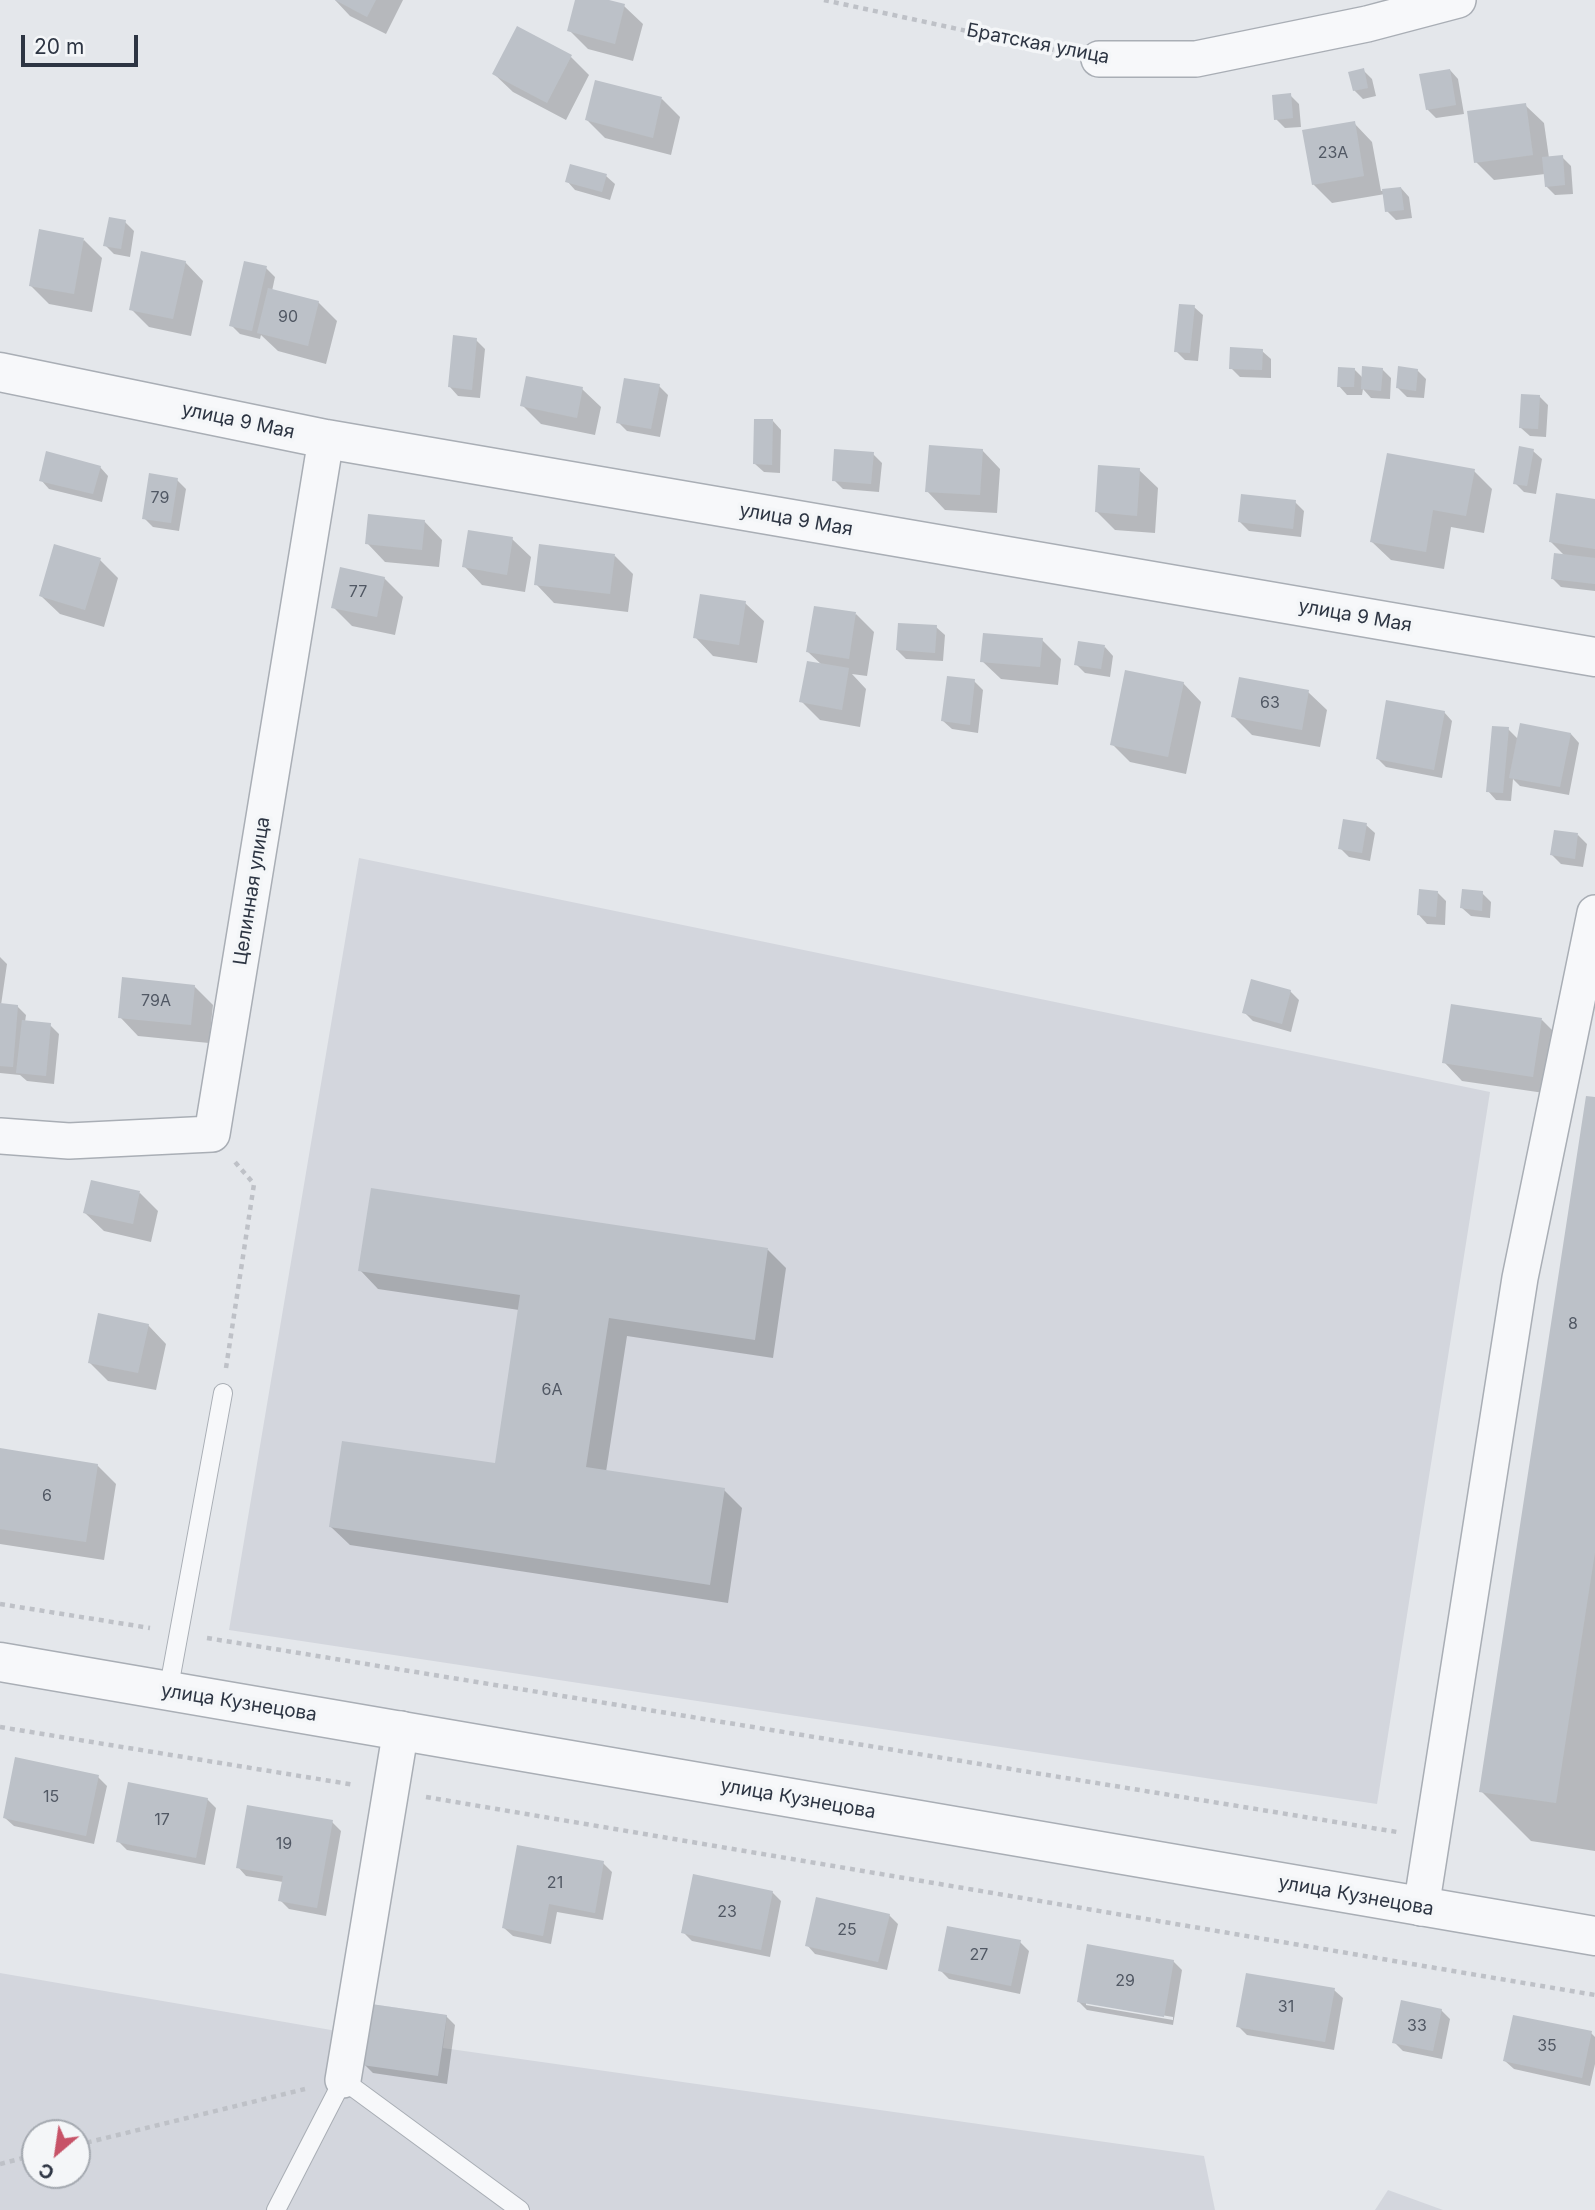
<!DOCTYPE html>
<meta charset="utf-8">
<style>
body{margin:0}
#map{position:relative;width:1595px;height:2210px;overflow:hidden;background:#e4e7eb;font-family:Inter,sans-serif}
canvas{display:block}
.north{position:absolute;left:21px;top:2119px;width:70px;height:70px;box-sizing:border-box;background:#f4f6f8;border:2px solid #a4a9b0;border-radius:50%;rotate:209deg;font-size:19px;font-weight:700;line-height:28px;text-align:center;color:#2d3543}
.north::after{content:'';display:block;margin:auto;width:24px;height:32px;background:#c75368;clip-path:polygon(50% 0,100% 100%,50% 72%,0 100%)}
.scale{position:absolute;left:21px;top:35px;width:117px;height:32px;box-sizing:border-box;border:4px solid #2d3543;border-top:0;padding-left:9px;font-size:21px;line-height:24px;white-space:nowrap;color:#2d3543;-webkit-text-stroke:5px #f4f6f8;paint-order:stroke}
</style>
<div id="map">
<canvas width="1595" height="2210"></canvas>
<div class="north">С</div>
<div class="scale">20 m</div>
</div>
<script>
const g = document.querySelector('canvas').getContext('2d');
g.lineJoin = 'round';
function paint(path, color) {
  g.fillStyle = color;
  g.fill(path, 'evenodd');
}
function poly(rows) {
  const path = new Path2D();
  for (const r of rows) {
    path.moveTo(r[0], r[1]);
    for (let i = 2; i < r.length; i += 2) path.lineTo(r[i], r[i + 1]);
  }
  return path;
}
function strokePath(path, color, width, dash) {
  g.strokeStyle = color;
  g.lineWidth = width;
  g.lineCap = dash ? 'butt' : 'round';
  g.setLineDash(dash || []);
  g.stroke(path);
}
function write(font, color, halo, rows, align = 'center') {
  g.font = font + ' Inter,sans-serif';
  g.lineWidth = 7;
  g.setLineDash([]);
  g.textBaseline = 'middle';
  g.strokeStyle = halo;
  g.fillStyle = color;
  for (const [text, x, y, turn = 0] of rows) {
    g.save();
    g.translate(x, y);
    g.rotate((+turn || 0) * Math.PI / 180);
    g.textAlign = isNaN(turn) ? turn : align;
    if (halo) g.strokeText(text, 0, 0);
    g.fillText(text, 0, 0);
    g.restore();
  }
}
paint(poly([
 [359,858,1490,1092,1377,1804,229,1630],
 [0,1973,366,2036,371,2004,447,2015,443,2048,1204,2156,1215,2210,0,2210],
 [35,2133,77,2133,77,2175,35,2175],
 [1388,2190,1443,2210,1375,2210]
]), '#d3d6dd');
paint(poly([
 [335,0,403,0,386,34,350,16],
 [577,0,602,0,624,6,643,24,633,61,588,49,569,30],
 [571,57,589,75,566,120,513,92,494,74],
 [1363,70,1372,79,1376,96,1363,99,1354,90],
 [1450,70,1458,79,1464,114,1436,118,1427,109],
 [1290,95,1299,104,1301,127,1285,128,1276,119],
 [662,99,680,117,671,155,605,138,587,120],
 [1525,105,1544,123,1549,158,1562,157,1571,166,1573,194,1555,195,1546,186,1545,174,1494,180,1476,162],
 [1354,123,1372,142,1381,191,1401,188,1409,197,1412,218,1396,220,1387,211,1385,194,1332,203,1313,184],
 [606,176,615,184,610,200,575,190,567,181],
 [125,222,134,231,130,257,114,254,105,245],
 [84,240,102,258,92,312,49,304,31,286],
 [185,262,203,281,191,336,149,327,131,309],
 [266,268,275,277,272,291,318,302,337,321,326,364,278,351,261,335,260,339,240,334,231,325],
 [1194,307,1203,315,1198,361,1185,360,1176,351],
 [476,340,485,349,480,398,458,396,450,387],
 [1262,351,1271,359,1271,378,1240,377,1231,368],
 [1354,369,1363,378,1382,369,1391,378,1390,399,1371,398,1363,389,1362,395,1347,395,1339,386],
 [1417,370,1426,379,1424,398,1407,397,1398,388],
 [659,386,668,395,660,437,627,431,618,422],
 [582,389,601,407,595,435,541,424,522,405],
 [1539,396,1548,405,1546,437,1530,436,1521,428],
 [773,421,781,430,780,473,764,472,755,464],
 [982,450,1000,469,997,513,945,510,927,491],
 [1533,451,1542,459,1536,494,1524,492,1515,483],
 [873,454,882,463,879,492,843,489,834,480],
 [100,467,108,476,102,502,49,489,41,480],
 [1139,470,1158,488,1155,533,1115,530,1097,512],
 [1474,471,1492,489,1484,533,1451,527,1444,569,1391,560,1372,542],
 [177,480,186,489,179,531,153,527,144,518],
 [1595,501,1595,591,1561,587,1552,578,1565,556,1550,541],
 [1295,502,1304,511,1301,537,1249,531,1240,522],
 [424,521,442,540,439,567,385,562,367,543],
 [512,539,531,557,525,592,482,585,464,566],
 [615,556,633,574,628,612,554,603,536,584],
 [100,560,118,578,104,627,60,614,41,596],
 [384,578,403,597,395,635,352,626,333,607],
 [745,603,764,621,757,663,713,656,695,637],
 [856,614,874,632,867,676,852,674,866,689,860,727,820,720,801,701,822,665,808,652],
 [936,627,945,635,943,661,906,659,897,650],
 [1042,640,1061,659,1058,685,1001,679,982,661],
 [1105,647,1113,656,1110,677,1085,673,1076,664],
 [974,681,983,690,978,733,952,729,943,721],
 [1183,683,1201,702,1186,774,1130,762,1112,744],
 [1308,692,1327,710,1320,747,1252,735,1233,716],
 [1444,712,1452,721,1442,778,1386,767,1377,758],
 [1508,729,1518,739,1571,734,1579,743,1569,795,1520,786,1513,779,1511,801,1496,800,1488,791],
 [1366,825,1375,833,1370,861,1349,857,1340,848],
 [1578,835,1587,844,1583,867,1561,864,1552,855],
 [1437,892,1446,901,1445,925,1427,924,1419,915],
 [1482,893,1491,902,1490,918,1471,916,1462,908],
 [0,957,7,964,1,1005,17,1006,26,1015,25,1022,50,1025,59,1034,54,1084,27,1081,20,1075,0,1073],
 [194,986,213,1005,209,1043,138,1036,120,1017],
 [1290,991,1299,1000,1291,1032,1253,1021,1244,1012],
 [1542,1020,1560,1038,1551,1094,1462,1081,1444,1062],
 [1595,1099,1595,1851,1531,1841,1481,1791],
 [140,1193,158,1211,151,1242,104,1231,85,1213],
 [768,1250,786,1268,773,1358,627,1336,606,1472,724,1490,742,1508,728,1603,350,1545,331,1527,496,1465,519,1310,378,1289,360,1270],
 [148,1325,166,1344,156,1390,108,1381,89,1362],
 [0,1450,97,1465,116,1484,104,1560,0,1544],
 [98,1777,107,1786,94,1844,14,1826,5,1818],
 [207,1799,216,1808,205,1865,127,1850,118,1841],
 [332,1822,341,1831,326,1916,289,1909,280,1900,283,1882,246,1876,238,1867],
 [603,1863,612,1872,603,1920,557,1912,551,1944,513,1936,504,1928],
 [772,1892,781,1901,770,1957,692,1941,683,1932],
 [889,1915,898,1924,887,1970,815,1954,807,1945],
 [1020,1942,1029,1951,1020,1994,949,1979,940,1970],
 [1173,1961,1182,1970,1173,2025,1087,2010,1078,2001],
 [1086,2002,1173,2017,1173,2020,1086,2005],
 [1334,1990,1343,1998,1334,2050,1247,2035,1238,2026],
 [1441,2010,1450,2019,1442,2059,1403,2051,1394,2042],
 [446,2016,455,2025,447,2084,373,2073,364,2064],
 [1591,2033,1595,2037,1595,2064,1590,2086,1514,2069,1505,2061]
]), '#0003');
paint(poly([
 [335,0,376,0,367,17],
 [575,0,609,0,625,4,615,44,567,31],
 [517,26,572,55,547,103,492,74],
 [1364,68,1368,88,1353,91,1348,72],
 [1450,69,1456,105,1426,110,1419,74],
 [595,80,662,97,653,138,585,120],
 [1291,93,1293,118,1274,120,1272,95],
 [1526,103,1533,155,1474,163,1467,111],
 [1355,121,1364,176,1312,185,1302,130],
 [1563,155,1565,185,1545,187,1542,157],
 [570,164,607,174,602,192,565,182],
 [1401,187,1404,210,1385,212,1382,189],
 [109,217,126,220,121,249,103,246],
 [39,229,84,238,74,294,29,286],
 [141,251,186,261,173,319,129,310],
 [244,261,267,266,252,331,229,326],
 [268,288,319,301,308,346,257,333],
 [1179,304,1195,305,1190,353,1174,352],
 [453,335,477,338,472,390,448,387],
 [1230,347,1263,349,1262,370,1229,369],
 [1362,366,1383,368,1381,391,1361,389],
 [1398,366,1418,369,1416,391,1396,388],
 [1338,367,1355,368,1354,387,1337,387],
 [526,376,583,387,577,418,520,406],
 [624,378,660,384,651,429,616,423],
 [1521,394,1540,395,1538,429,1519,428],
 [754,419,773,419,772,465,753,464],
 [929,445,983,449,980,495,925,492],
 [1519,446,1534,449,1527,486,1513,484],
 [834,449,874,452,871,484,832,481],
 [46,451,101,466,93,494,39,481],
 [1387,453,1475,469,1466,516,1433,510,1426,552,1370,542],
 [1098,465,1140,468,1137,516,1095,512],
 [149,473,178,478,171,523,142,519],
 [1556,493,1595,499,1595,549,1549,542],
 [1241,494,1296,500,1293,529,1238,522],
 [368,514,425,520,422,550,365,544],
 [468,530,513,537,507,575,462,567],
 [54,544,101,558,85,610,39,596],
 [539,544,615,554,610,594,534,585],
 [1554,553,1595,558,1595,584,1551,579],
 [340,567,385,577,377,617,331,608],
 [700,594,746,601,739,645,693,638],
 [814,606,856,612,849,659,806,652],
 [898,623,937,625,935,653,896,650],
 [983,633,1043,638,1040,667,980,662],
 [1078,641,1105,645,1101,669,1074,665],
 [807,661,849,668,842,710,799,702],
 [1125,670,1184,682,1168,757,1110,745],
 [947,676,975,679,970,725,941,721],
 [1239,677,1309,690,1302,730,1231,717],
 [1386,700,1445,711,1434,770,1376,759],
 [1520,723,1571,733,1560,787,1509,778],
 [1492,726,1509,727,1503,793,1486,792],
 [1343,819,1367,823,1362,853,1338,849],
 [1554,830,1578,833,1575,859,1550,855],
 [1419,889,1438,891,1436,917,1417,915],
 [1462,889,1483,891,1482,911,1460,908],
 [122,977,195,985,191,1025,118,1018],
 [1251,979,1291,990,1282,1024,1242,1013],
 [0,1003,18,1005,13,1067,0,1066],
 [1451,1004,1542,1018,1533,1077,1442,1063],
 [22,1020,51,1023,46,1076,16,1073],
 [1586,1096,1595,1097,1595,1552,1556,1803,1479,1792],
 [91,1180,140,1191,133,1224,83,1213],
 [371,1188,768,1248,755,1340,609,1318,586,1467,725,1488,710,1585,329,1527,342,1441,495,1463,520,1295,358,1271],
 [98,1313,149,1324,138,1373,88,1363],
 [0,1448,98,1464,86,1542,0,1529],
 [15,1757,99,1775,86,1836,3,1818],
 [128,1782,208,1798,196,1858,116,1842],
 [247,1805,333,1820,317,1908,278,1901,283,1876,236,1868],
 [517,1845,604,1861,595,1913,549,1904,543,1936,502,1928],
 [693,1874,773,1891,761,1950,681,1933],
 [816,1897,890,1914,878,1962,805,1946],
 [947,1926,1021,1940,1011,1986,938,1971],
 [1087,1944,1174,1960,1164,2017,1077,2002],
 [1246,1973,1335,1988,1325,2042,1236,2027],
 [1401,2000,1442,2009,1433,2051,1392,2043],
 [371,2004,447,2015,438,2076,362,2065],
 [1513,2015,1592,2031,1582,2078,1503,2061]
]), '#bcc1c8');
const service = poly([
 [168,1692,223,1393],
 [276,2210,343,2080,520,2210]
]);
const minor = poly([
 [1099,59,1196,59,1367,24,1458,0],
 [0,1136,69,1141,212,1134,326,439],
 [1421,1908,1520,1278,1595,913],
 [343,2080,401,1729]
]);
const tertiary = poly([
 [0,372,326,439,1595,657],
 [0,1662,1595,1936]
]);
strokePath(service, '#a9aeb5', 20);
strokePath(minor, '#a9aeb5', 38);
strokePath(tertiary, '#a9aeb5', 41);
strokePath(poly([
 [824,0,1064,52],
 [226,1368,254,1184,235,1162],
 [0,1604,150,1628],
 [207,1638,1397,1832],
 [0,1727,355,1785],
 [426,1797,1595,1995],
 [77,2145,305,2089],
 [0,2164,35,2155]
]), '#bec1c7', 4.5, [5, 5]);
strokePath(service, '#f7f8fa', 18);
strokePath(minor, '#f7f8fa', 35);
strokePath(tertiary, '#f7f8fa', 38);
write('16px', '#515864', null, [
 ["23А",1333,153],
 ["90",288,317],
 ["79",160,498],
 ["77",358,592],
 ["63",1270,703],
 ["79А",156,1001],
 ["8",1573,1324],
 ["6А",552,1390],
 ["6",47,1496],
 ["15",51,1797],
 ["17",162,1820],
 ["19",284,1844],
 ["21",555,1883],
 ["23",727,1912],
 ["25",847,1930],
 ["27",979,1955],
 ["29",1125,1981],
 ["31",1286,2007],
 ["33",1417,2026],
 ["35",1547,2046]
]);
write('19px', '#2d3543', '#f4f6f8', [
 ["Братская улица",1038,44,11],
 ["улица 9 Мая",238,421,12],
 ["улица 9 Мая",796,520,10],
 ["улица 9 Мая",1355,616,10],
 ["Целинная улица",252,891,-81],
 ["улица Кузнецова",239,1703,9],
 ["улица Кузнецова",798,1799,10],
 ["улица Кузнецова",1356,1896,10]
]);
</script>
